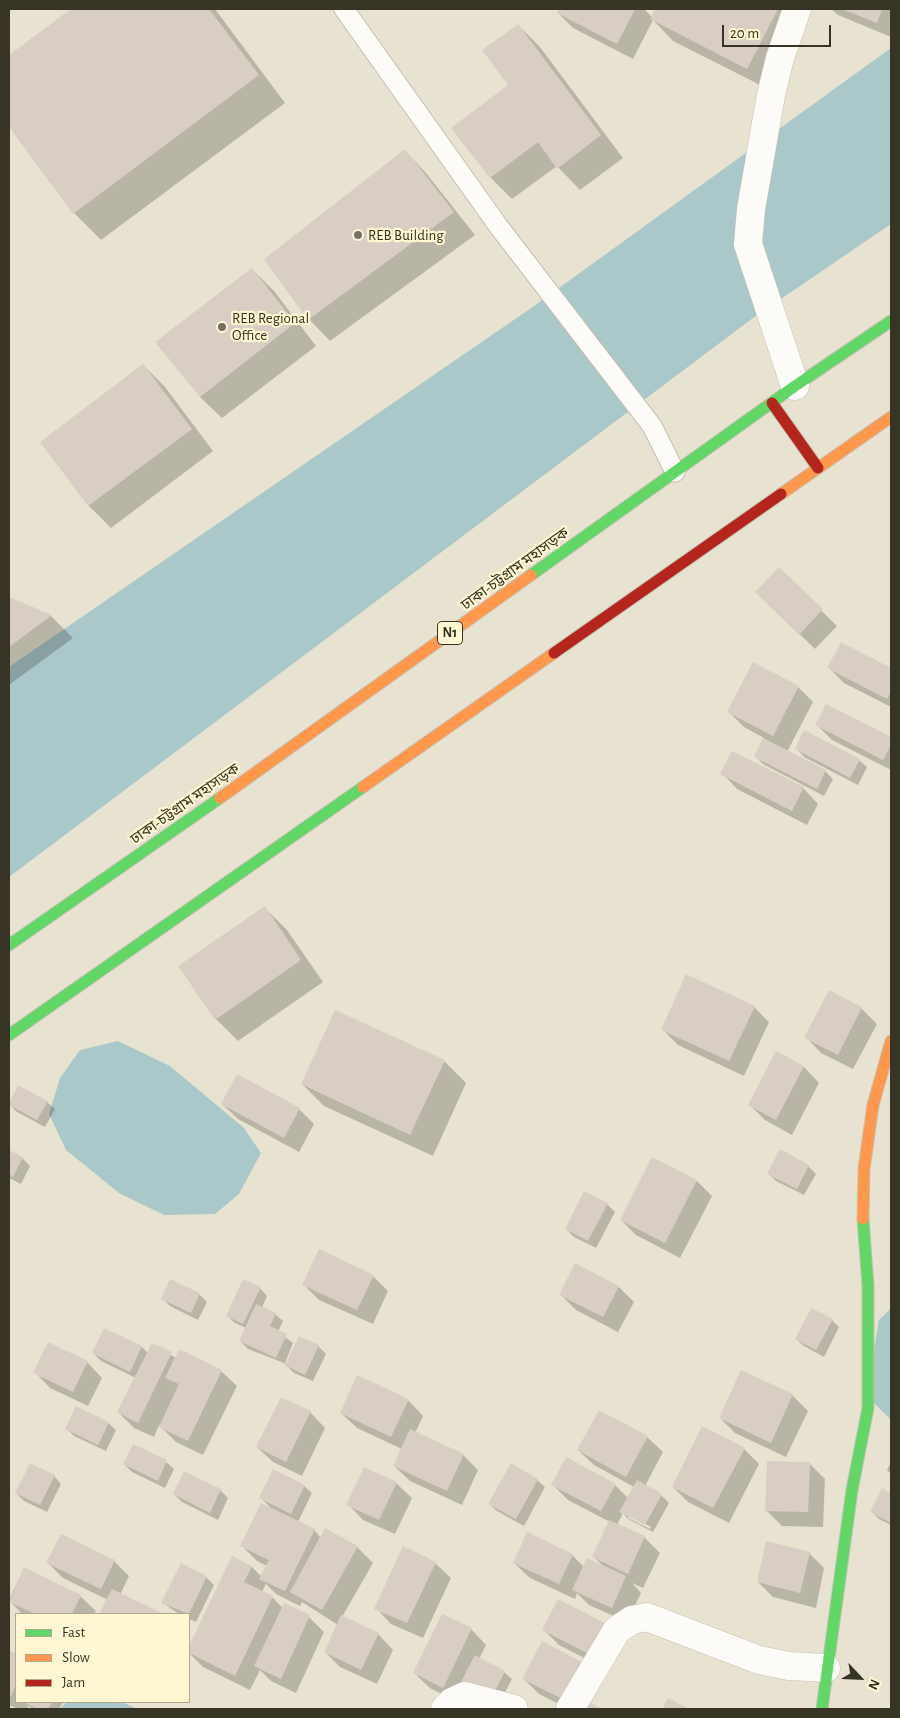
<!DOCTYPE html>
<meta charset="utf-8">
<style>
body{margin:0}
#map{position:relative;width:900px;height:1718px;overflow:hidden;background:#e8e3d0;font-family:"Alegreya Sans",sans-serif}
canvas{display:block}
.frame{position:absolute;inset:0;border:10px solid #373325;pointer-events:none}
.legend{position:absolute;left:15px;top:1613px;width:175px;height:90px;box-sizing:border-box;background:#fff7d2;border:1px solid #afa98d;margin:0;padding:6px 9px;list-style:none;font-size:15px;color:#373325}
.legend li{display:flex;align-items:center;gap:10px;height:25px}
.legend b{width:25px;border:1px solid #afa98d}
.north{position:absolute;left:835px;top:1653px;width:50px;height:50px;-webkit-text-stroke:4px #fff7d2;paint-order:stroke;rotate:115deg;font-size:14px;font-weight:700;line-height:20px;text-align:center;color:#373325}
.north::after{content:'';display:block;margin:auto;width:18px;height:22px;background:#373325;clip-path:polygon(50% 0,100% 100%,50% 72%,0 100%)}
.scale{position:absolute;left:722px;top:25px;width:109px;height:22px;box-sizing:border-box;border:2px solid #373325;border-top:0;padding-left:6px;font-size:15px;line-height:18px;white-space:nowrap;color:#373325;-webkit-text-stroke:4px #fff7d2;paint-order:stroke}
</style>
<div id="map">
<canvas width="900" height="1718"></canvas>
<div class="frame"></div>
<ul class="legend">
<li><b style="height:6px;background:#63d668"></b>Fast</li>
<li><b style="height:6px;background:#ff974d"></b>Slow</li>
<li><b style="height:6px;background:#b3261e"></b>Jam</li>
</ul>
<div class="north">N</div>
<div class="scale">20 m</div>
</div>
<script>
const g = document.querySelector('canvas').getContext('2d');
g.lineJoin = 'round';
function paint(path, color) {
  g.fillStyle = color;
  g.fill(path, 'evenodd');
}
function poly(rows) {
  const path = new Path2D();
  for (const r of rows) {
    path.moveTo(r[0], r[1]);
    for (let i = 2; i < r.length; i += 2) path.lineTo(r[i], r[i + 1]);
  }
  return path;
}
function strokePath(path, color, width, dash) {
  g.strokeStyle = color;
  g.lineWidth = width;
  g.lineCap = dash ? 'butt' : 'round';
  g.setLineDash(dash || []);
  g.stroke(path);
}
function write(font, color, halo, rows, align = 'center') {
  g.font = font + ' "Alegreya Sans","Noto Sans Bengali",sans-serif';
  g.lineWidth = 4.5;
  g.setLineDash([]);
  g.textBaseline = 'middle';
  g.strokeStyle = halo;
  g.fillStyle = color;
  for (const [text, x, y, turn = 0] of rows) {
    g.save();
    g.translate(x, y);
    g.rotate((+turn || 0) * Math.PI / 180);
    g.textAlign = isNaN(turn) ? turn : align;
    if (halo) g.strokeText(text, 0, 0);
    g.fillText(text, 0, 0);
    g.restore();
  }
}
paint(poly([
 [891,48,891,224,753,318,9,877,9,667,534,306],
 [118,1041,170,1066,244,1128,261,1153,239,1194,215,1214,164,1215,119,1193,66,1150,49,1114,60,1078,80,1050],
 [891,1308,891,1420,866,1395,879,1320],
 [67,1702,122,1702,137,1709,59,1709]
]), '#aac8ca');
paint(poly([
 [73,9,215,9,285,103,101,240,74,213,9,125,9,57],
 [560,9,644,9,652,17,656,9,783,9,770,90,673,41,653,20,633,59,573,28,558,13],
 [831,9,891,9,891,37,838,15],
 [518,25,540,47,623,158,580,190,557,166,512,199,490,177,509,85],
 [405,151,426,173,475,235,330,341,309,319],
 [252,269,274,291,316,346,222,418,200,397],
 [143,365,165,387,213,451,111,528,89,506,41,442],
 [779,569,837,626,815,649,772,607],
 [9,598,51,616,73,638,9,685],
 [841,643,891,669,891,707,844,683,829,668],
 [798,687,813,702,787,752,825,771,833,779,824,796,763,764,755,756,764,738,744,727,729,712],
 [827,705,891,738,891,770,832,740,817,725],
 [797,749,859,760,867,767,858,785,804,757],
 [722,773,803,788,818,804,807,825,737,789],
 [265,908,287,930,323,982,238,1041,216,1019],
 [830,992,862,1009,877,1024,853,1069,821,1053,806,1037],
 [754,1007,769,1022,744,1076,678,1045,662,1029],
 [777,1053,804,1067,819,1083,792,1135,765,1120,750,1105],
 [444,1061,466,1083,433,1156,324,1106,302,1084],
 [18,1086,47,1102,55,1109,45,1127,17,1112,9,1104],
 [222,1104,299,1109,314,1124,299,1152,238,1119],
 [9,1151,22,1158,30,1166,21,1184,9,1178],
 [652,1158,697,1181,712,1196,680,1258,636,1235,621,1220],
 [808,1166,816,1174,804,1195,776,1181,768,1173],
 [607,1204,615,1212,596,1248,574,1237,566,1229],
 [576,1265,619,1287,634,1302,618,1332,576,1310,561,1295],
 [373,1276,388,1291,373,1324,319,1300,304,1285],
 [260,1288,267,1296,262,1308,275,1314,283,1321,278,1332,293,1343,285,1363,287,1364,318,1346,326,1354,313,1381,294,1373,284,1363,248,1349,240,1341,246,1328,235,1323,227,1316],
 [199,1294,207,1302,198,1320,170,1306,163,1299],
 [832,1320,839,1327,824,1357,804,1346,796,1339],
 [105,1330,142,1347,148,1353,152,1344,176,1358,221,1371,237,1386,203,1455,176,1442,159,1425,154,1437,134,1428,118,1412,136,1378,101,1361,93,1353],
 [87,1362,102,1378,88,1406,50,1388,35,1372],
 [741,1371,792,1395,808,1411,786,1457,735,1433,720,1418],
 [408,1400,423,1416,415,1433,463,1455,478,1470,462,1505,410,1481,394,1466,402,1449,357,1428,341,1413],
 [310,1412,325,1428,302,1476,273,1462,257,1447],
 [108,1423,116,1430,106,1451,74,1436,66,1428],
 [647,1437,663,1452,645,1486,661,1495,669,1503,653,1532,628,1519,623,1513,617,1525,644,1537,660,1553,643,1588,632,1583,641,1593,627,1622,589,1605,577,1593,575,1599,530,1578,514,1563,572,1555,584,1567,604,1567,594,1557,610,1522,568,1500,553,1485,615,1485,628,1498,634,1487,594,1465,578,1450],
 [628,1515,651,1527,650,1529,628,1518],
 [134,1446,166,1462,174,1469,165,1488,132,1472,124,1464],
 [744,1449,759,1464,729,1523,688,1502,673,1487],
 [891,1462,891,1474,887,1470],
 [810,1464,825,1479,823,1527,782,1526,766,1510],
 [54,1476,61,1484,47,1512,24,1501,16,1493],
 [537,1480,545,1487,524,1526,497,1511,489,1504],
 [396,1483,412,1498,395,1534,363,1520,348,1504],
 [304,1486,312,1493,298,1522,314,1530,321,1538,326,1530,357,1547,373,1563,342,1617,378,1634,393,1650,377,1684,340,1667,325,1652,338,1625,302,1602,300,1606,276,1594,266,1584,262,1592,272,1597,283,1608,309,1617,324,1632,296,1693,271,1681,260,1670,250,1690,203,1667,189,1653,189,1649,233,1558,252,1567,262,1577,267,1566,257,1561,242,1546,272,1509,261,1498],
 [220,1490,228,1498,218,1520,182,1502,174,1494],
 [883,1490,891,1494,891,1525,879,1519,871,1511],
 [809,1553,824,1568,816,1608,773,1597,758,1582],
 [114,1561,129,1576,120,1595,161,1614,101,1614,108,1600,63,1578,48,1563],
 [435,1563,451,1578,423,1638,391,1624,376,1608],
 [24,1568,80,1596,96,1611,94,1614,22,1614,9,1600],
 [206,1577,214,1585,196,1622,189,1619,189,1614,179,1614,163,1603],
 [604,1624,619,1640,604,1668,559,1645,544,1630],
 [471,1629,486,1645,479,1659,504,1672,512,1679,499,1704,458,1702,430,1688,414,1673],
 [9,1652,16,1655,16,1702,63,1702,59,1709,33,1709,28,1706,27,1709,18,1709,9,1705],
 [524,1679,587,1702,600,1709,569,1709,539,1694]
]), '#0003');
paint(poly([
 [71,9,209,9,259,75,73,214,9,127,9,55],
 [559,9,635,9,617,44,557,13],
 [655,9,778,9,747,69,650,19],
 [842,9,882,9,877,23],
 [518,24,601,135,557,169,538,142,490,178,451,128,508,85,482,50],
 [405,149,454,212,308,320,264,259],
 [252,268,295,323,200,397,155,342],
 [143,364,192,429,88,506,40,442],
 [779,567,823,609,799,635,755,592],
 [9,597,52,615,9,647],
 [841,642,891,668,891,691,887,699,827,668],
 [753,662,799,686,773,736,727,712],
 [826,704,891,737,891,745,883,760,815,725],
 [804,730,860,759,850,778,795,749],
 [763,738,826,770,817,789,754,757],
 [732,751,804,787,792,811,720,774],
 [265,906,301,960,215,1020,178,966],
 [686,974,755,1006,729,1061,661,1030],
 [829,990,862,1007,838,1055,804,1038],
 [335,1010,445,1060,410,1135,301,1084],
 [776,1051,804,1066,776,1120,748,1105],
 [237,1074,300,1108,284,1138,221,1104],
 [18,1085,48,1101,37,1120,9,1105],
 [780,1149,809,1165,797,1189,767,1174],
 [9,1150,23,1157,13,1177,9,1175],
 [652,1157,697,1180,665,1243,620,1220],
 [584,1191,608,1203,588,1241,565,1229],
 [319,1249,374,1275,357,1310,302,1285],
 [575,1263,619,1286,603,1317,559,1295],
 [170,1279,200,1293,191,1313,161,1299],
 [243,1279,261,1287,243,1324,226,1316],
 [256,1304,276,1313,270,1326,287,1334,276,1358,239,1341],
 [811,1308,833,1319,816,1350,795,1339],
 [104,1328,142,1346,130,1372,92,1353],
 [299,1336,319,1345,305,1375,285,1365],
 [48,1342,88,1361,73,1392,33,1373],
 [152,1343,172,1352,138,1423,117,1412],
 [179,1349,222,1370,188,1441,159,1427,179,1384,165,1378],
 [741,1370,793,1394,771,1443,719,1418],
 [357,1375,409,1399,391,1437,340,1413],
 [281,1397,311,1411,286,1462,256,1447],
 [76,1406,109,1422,98,1445,65,1429],
 [599,1410,648,1436,626,1477,577,1450],
 [702,1426,745,1448,713,1508,672,1487],
 [410,1429,464,1454,447,1491,393,1466],
 [133,1444,167,1460,158,1481,123,1464],
 [566,1457,616,1484,601,1511,551,1485],
 [767,1461,810,1462,808,1512,765,1511],
 [30,1463,55,1475,40,1505,15,1493],
 [511,1463,538,1479,516,1519,488,1504],
 [364,1467,397,1482,379,1520,346,1505],
 [273,1469,305,1485,291,1514,259,1498],
 [184,1471,221,1489,210,1513,173,1494],
 [637,1480,662,1494,645,1525,619,1512],
 [882,1488,891,1493,891,1523,870,1512],
 [261,1503,315,1529,285,1591,259,1579,269,1560,240,1546],
 [609,1520,645,1536,628,1574,592,1557],
 [325,1528,358,1546,322,1610,290,1592],
 [527,1532,573,1554,559,1584,513,1563],
 [61,1534,115,1560,101,1589,46,1563],
 [766,1541,810,1552,800,1593,757,1582],
 [403,1546,436,1562,407,1623,374,1609],
 [232,1556,252,1566,244,1582,273,1596,235,1676,189,1653,189,1646],
 [587,1558,626,1576,612,1608,572,1590],
 [181,1563,207,1576,189,1614,161,1603],
 [24,1567,81,1595,72,1614,35,1614,9,1602],
 [112,1589,164,1614,99,1614],
 [558,1599,605,1623,589,1654,542,1630],
 [284,1603,310,1615,281,1679,254,1666],
 [442,1614,472,1628,443,1688,413,1673],
 [341,1615,379,1633,361,1670,324,1652],
 [542,1641,584,1663,565,1700,522,1679],
 [9,1650,16,1654,16,1685,9,1700],
 [475,1655,505,1671,492,1697,461,1682],
 [668,1698,689,1709,662,1709],
 [584,1700,603,1709,579,1709],
 [23,1702,52,1702,48,1709,38,1709]
]), '#d9cec4');
const lane = poly([
 [344,9,499,227,652,426,675,472]
]);
const street = poly([
 [795,386,748,244,751,209,771,95,780,58,797,9],
 [445,1709,452,1702,465,1696,514,1709],
 [570,1709,617,1630,632,1620,647,1617,759,1660,789,1666,826,1668]
]);
const fast = poly([
 [531,575,795,386,891,321],
 [9,945,220,798],
 [9,1035,363,787],
 [822,1709,852,1490,868,1408,868,1285,863,1219]
]);
const slow = poly([
 [781,494,891,417],
 [363,787,554,653],
 [220,798,531,575],
 [863,1219,864,1169,873,1105,891,1041]
]);
const jam = poly([
 [772,403,818,468],
 [554,653,781,494]
]);
strokePath(lane, '#c4c0b1', 21);
strokePath(street, '#c4c0b1', 29);
strokePath(fast, '#c4c0b1', 13);
strokePath(slow, '#c4c0b1', 13);
strokePath(jam, '#c4c0b1', 13);
strokePath(lane, '#fcfbf8', 19);
strokePath(street, '#fcfbf8', 28);
strokePath(fast, '#63d668', 11);
strokePath(slow, '#ff974d', 11);
strokePath(jam, '#b3261e', 11);
for (const [x, y, r, color] of [
 [358,235,5,"#757161"],
 [222,327,5,"#757161"]
]) {
  const dot = new Path2D();
  dot.arc(x, y, r, 0, 2 * Math.PI);
  g.fillStyle = color;
  g.fill(dot);
  strokePath(dot, '#fff7d2', 2);
}
for (const [x, y, w] of [
 [450,633,25]
]) {
  const box = new Path2D();
  box.roundRect(x - w / 2, y - 11.5, w, 23, 4);
  g.fillStyle = '#fff7d2';
  g.fill(box);
  strokePath(box, '#373325', 1);
}
write('bold 14px', '#373325', null, [
 ["N1",450,633]
]);
write('15px', '#373325', '#fff7d2', [
 ["REB Building",368,235],
 ["REB Regional",232,318],
 ["Office",232,335]
], 'left');
write('15px', '#373325', '#fff7d2', [
 ["ঢাকা-চট্টগ্রাম মহাসড়ক",515,569,-36],
 ["ঢাকা-চট্টগ্রাম মহাসড়ক",185,804,-35]
]);
</script>
